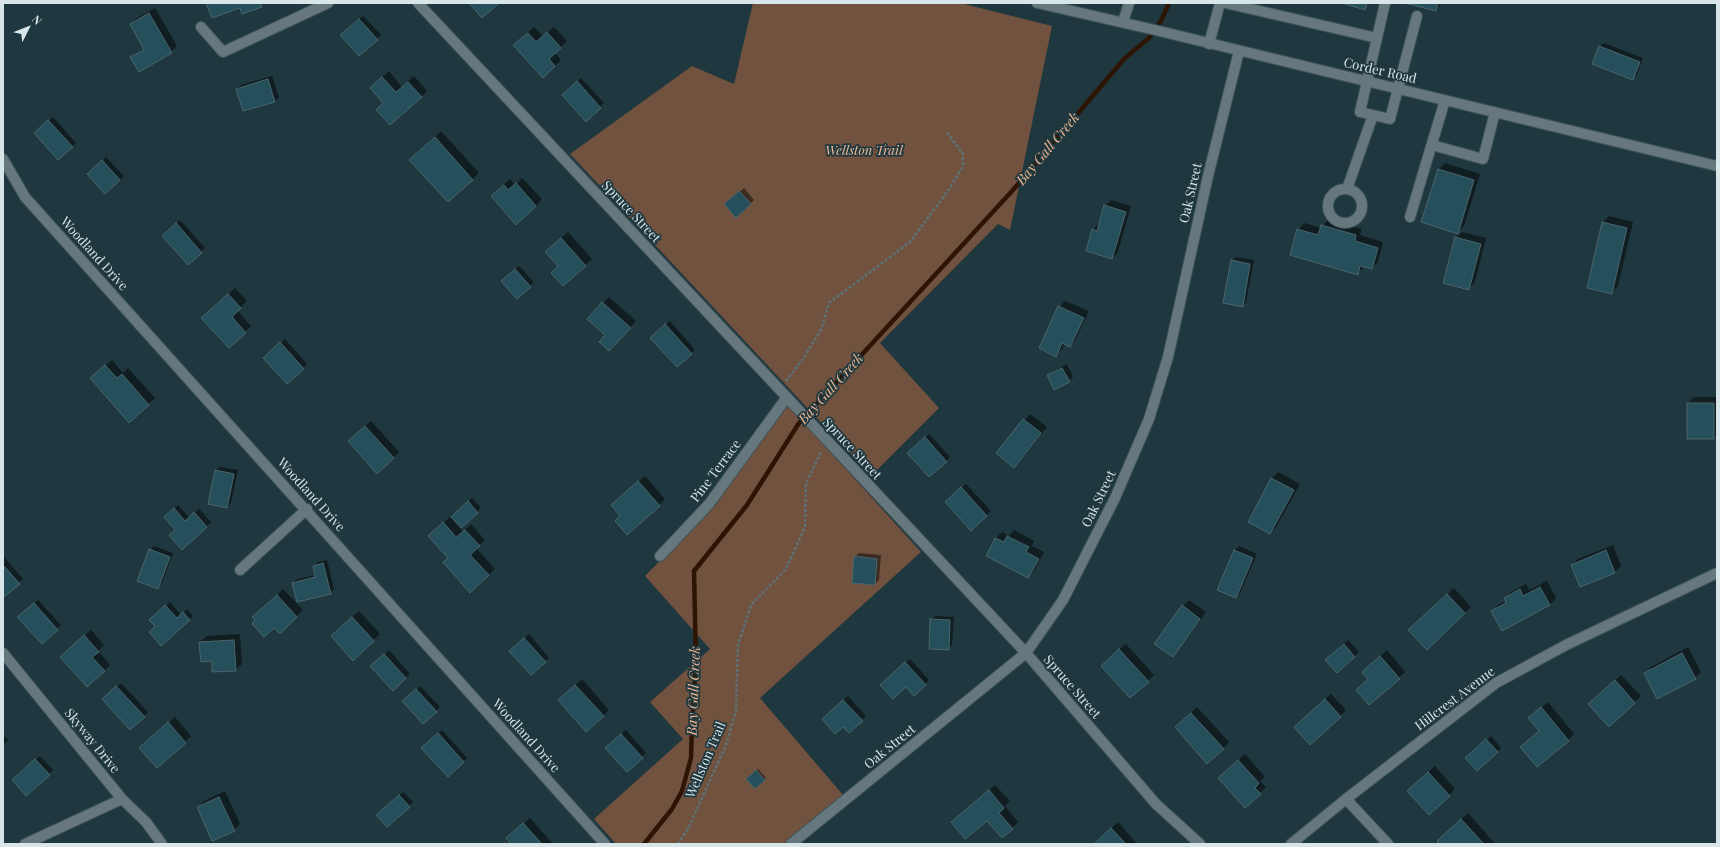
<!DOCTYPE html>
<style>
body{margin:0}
#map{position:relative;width:1720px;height:847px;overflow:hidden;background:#1f373e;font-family:"Playfair Display",serif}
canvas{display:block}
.frame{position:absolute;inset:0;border:4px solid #d8e6ea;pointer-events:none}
.north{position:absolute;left:8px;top:8px;width:40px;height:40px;-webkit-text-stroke:3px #1f373e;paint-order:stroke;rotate:48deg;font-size:11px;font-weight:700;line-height:16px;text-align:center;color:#d8e6ea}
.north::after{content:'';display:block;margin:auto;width:14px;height:18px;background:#d8e6ea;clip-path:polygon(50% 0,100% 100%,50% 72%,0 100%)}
</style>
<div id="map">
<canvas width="1720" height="847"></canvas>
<div class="frame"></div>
<div class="north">N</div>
</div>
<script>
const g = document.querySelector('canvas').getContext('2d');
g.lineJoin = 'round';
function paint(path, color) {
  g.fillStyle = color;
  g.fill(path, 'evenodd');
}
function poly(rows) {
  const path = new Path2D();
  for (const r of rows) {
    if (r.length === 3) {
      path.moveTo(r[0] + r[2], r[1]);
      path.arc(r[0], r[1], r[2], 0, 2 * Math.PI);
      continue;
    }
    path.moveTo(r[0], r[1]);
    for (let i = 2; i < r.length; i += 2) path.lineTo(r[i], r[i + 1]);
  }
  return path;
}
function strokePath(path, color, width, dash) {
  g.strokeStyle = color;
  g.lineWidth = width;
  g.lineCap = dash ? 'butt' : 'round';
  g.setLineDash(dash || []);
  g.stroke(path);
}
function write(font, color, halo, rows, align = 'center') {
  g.font = font + ' "Playfair Display",serif';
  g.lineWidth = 3.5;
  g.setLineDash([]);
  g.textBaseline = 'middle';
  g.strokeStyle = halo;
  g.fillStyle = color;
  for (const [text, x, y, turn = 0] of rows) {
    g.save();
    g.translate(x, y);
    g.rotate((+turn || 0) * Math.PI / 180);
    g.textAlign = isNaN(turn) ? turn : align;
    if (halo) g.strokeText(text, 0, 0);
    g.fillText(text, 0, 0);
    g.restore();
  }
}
paint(poly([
 [753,3,960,3,1052,26,1010,230,998,224,880,343,939,408,871,476,570,154,692,66,734,84],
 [787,404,921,552,760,698,843,795,783,844,616,844,594,819,683,739,650,702,710,649,645,576,716,504]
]), '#70523e');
paint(poly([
 [1409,3,1442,3,1435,10],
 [155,8,177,46,171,52,132,58,145,48,131,24,137,18],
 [363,16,381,35,377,39,346,31],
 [534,27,543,36,554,27,567,41,555,53,561,60,555,66,521,39],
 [1604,43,1643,58,1637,75,1633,79,1600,47],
 [389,71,402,87,414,76,427,91,421,97,384,103,377,82],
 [272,76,279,97,275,101,237,89,241,85],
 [581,78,604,103,600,107,567,91],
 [53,117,76,143,72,147,39,129],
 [441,131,479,173,448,201,417,153],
 [106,157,124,176,120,180,92,170],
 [1445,163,1480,174,1464,226,1457,233,1439,169],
 [522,178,542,199,536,206,498,190,510,179,515,185],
 [744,188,754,200,750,204,730,200],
 [1111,200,1131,206,1118,252,1112,258,1087,251,1093,229,1099,223,1105,206],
 [1609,216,1633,222,1618,286,1612,292,1603,222],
 [180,220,205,248,188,264,167,232],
 [1328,220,1362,229,1360,235,1383,242,1378,262,1371,268,1364,266,1358,274,1298,230,1304,223,1321,228],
 [568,232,592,259,563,285,560,266,553,245],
 [1462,232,1486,238,1475,282,1468,289,1456,238],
 [1236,257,1254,260,1246,302,1242,306,1232,261],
 [519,266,534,282,530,286,506,277],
 [235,288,247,301,237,310,251,326,229,347,209,312],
 [609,297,636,321,616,344,607,335,603,303],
 [1065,301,1089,311,1076,339,1070,346,1065,343,1062,349,1056,355,1059,307],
 [670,321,695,350,691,353,656,334],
 [285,339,307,364,287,383,268,354],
 [112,360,123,373,128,368,155,398,129,422,97,372],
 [1067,364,1073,377,1069,381,1048,376,1052,372],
 [1694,397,1717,397,1717,434,1713,438,1688,403],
 [1030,414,1047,427,1014,466,997,453],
 [371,421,399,452,393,458,355,435],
 [929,434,950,457,946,461,913,449],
 [220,467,238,470,231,503,227,507,216,471],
 [1278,472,1300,484,1276,527,1270,533,1249,522,1272,478],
 [645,476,665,499,659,505,618,499],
 [966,484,991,511,971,529,950,498],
 [472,498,481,508,460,528,463,532,471,524,485,540,476,548,495,569,488,575,449,558,435,530,450,517,451,518],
 [178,505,189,517,199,509,211,522,182,549,176,530,165,517],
 [1014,530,1034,541,1032,546,1044,552,1034,571,1028,577,987,556,996,538,1002,532,1009,536],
 [1613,545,1621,566,1615,572,1580,586,1572,565,1578,559],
 [154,546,173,553,162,583,158,587,150,550],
 [1239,546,1257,554,1240,593,1236,597,1218,589,1235,550],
 [859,553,881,555,879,580,875,584,855,557],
 [3,556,23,579,3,595],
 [327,560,334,589,330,593,293,583,297,579,316,575,314,566,318,562],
 [1547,581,1556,598,1550,605,1492,611,1498,605,1506,601,1505,598,1511,592,1526,584,1529,590],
 [1454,588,1471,607,1427,648,1416,624],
 [283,589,303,610,280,632,274,626,256,620,260,611],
 [38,600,61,625,42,643,23,614],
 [1189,600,1206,612,1173,656,1183,606],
 [170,602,181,615,187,609,193,616,189,620,156,626,155,616],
 [359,611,380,634,353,659,338,630],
 [935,616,954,617,952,645,948,649,931,620],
 [91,630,104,645,98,651,110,665,104,671,67,651],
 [240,634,242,664,235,670,200,642,207,636],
 [529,634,549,658,545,661,515,647],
 [1348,640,1359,652,1337,672,1331,656],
 [1126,644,1154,675,1148,681,1108,659],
 [1688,647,1701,672,1695,678,1645,673,1651,667],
 [389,650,410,674,393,690,376,662],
 [1387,650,1405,672,1369,704,1369,666],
 [910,659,929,680,914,695,906,686,886,681],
 [1621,675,1641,696,1609,725,1596,698],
 [582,679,609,710,603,716,565,694],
 [121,683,148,712,144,716,107,695],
 [420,686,440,707,436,711,408,697],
 [1331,694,1346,710,1340,716,1301,721],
 [848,696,866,716,862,720,827,715],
 [1548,702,1574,734,1568,740,1521,747,1539,731,1529,718],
 [1197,707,1229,742,1223,749,1182,721],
 [175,717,191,736,185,742,146,742],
 [442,730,467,758,463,762,427,744],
 [626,730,646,753,627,771,610,745],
 [3,734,8,740,3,745],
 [1491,736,1501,748,1497,752,1470,754],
 [1245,754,1265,777,1260,781,1266,787,1260,793,1225,772],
 [40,756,53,770,49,774,17,776],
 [1435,766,1455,789,1449,795,1414,785],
 [758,769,766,778,755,788,747,779],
 [995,785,1010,801,1005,806,1018,822,1012,828,987,819,959,816],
 [225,791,240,824,234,830,198,807,204,801],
 [403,792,413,802,409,806,382,811],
 [1468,813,1495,844,1441,844,1444,835],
 [530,818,553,844,513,844,514,832],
 [1118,822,1137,844,1095,844,1101,838]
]), '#0007');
strokePath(poly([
 [644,844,672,809,682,791,691,758,692,724,696,664,694,571,747,505,799,423,1013,190,1124,59,1149,38,1161,21,1169,3]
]), '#2e1503', 4.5);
const building = poly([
 [206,3,260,3,262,7,242,14,240,8,212,18,206,3],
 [469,3,499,3,482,18,469,3],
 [1342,3,1367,3,1365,10,1342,3],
 [1405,3,1438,3,1436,11,1405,3],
 [149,13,172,53,139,72,130,57,144,50,130,24,149,13],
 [359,19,378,40,359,56,340,35,359,19],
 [547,32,561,48,549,59,555,66,543,78,513,45,528,33,536,42,547,32],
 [1599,46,1640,62,1633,80,1592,64,1599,46],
 [382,77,396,92,408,82,422,97,390,125,376,110,383,103,370,88,382,77],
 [268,79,275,102,243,111,236,89,268,79],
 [577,81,601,108,586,122,562,95,577,81],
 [48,120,73,147,58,160,34,133,48,120],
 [435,137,473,180,448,202,409,160,435,137],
 [102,160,120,180,105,194,87,174,102,160],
 [1438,169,1474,180,1458,234,1421,222,1438,169],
 [516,183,536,206,516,225,491,196,504,185,508,190,516,183],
 [739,191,751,204,736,218,724,204,739,191],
 [1104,205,1126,212,1112,259,1086,251,1092,229,1097,231,1104,205],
 [1602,222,1627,228,1612,294,1587,288,1602,222],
 [176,223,202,253,188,265,162,236,176,223],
 [1321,225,1356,235,1355,241,1378,248,1372,269,1360,266,1358,275,1290,255,1297,229,1318,235,1321,225],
 [1455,237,1481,244,1469,290,1443,283,1455,237],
 [561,238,586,266,563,286,551,273,558,266,545,252,561,238],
 [1231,260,1250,264,1243,307,1223,303,1231,260],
 [515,269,531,287,517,299,501,281,515,269],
 [228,294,241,308,232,317,246,333,229,348,201,318,228,294],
 [602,302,631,328,609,351,599,342,605,335,587,319,602,302],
 [1058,306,1084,318,1070,347,1062,343,1056,357,1039,348,1058,306],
 [665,324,692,354,677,367,650,338,665,324],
 [280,342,304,369,287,384,263,358,280,342],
 [105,365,117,378,122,374,149,405,129,423,90,378,105,365],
 [1062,368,1070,382,1054,390,1047,375,1062,368],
 [1687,403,1714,403,1714,439,1687,439,1687,403],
 [1023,419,1041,433,1014,468,996,453,1023,419],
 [365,426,394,458,377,474,348,441,365,426],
 [925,437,947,462,929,477,907,453,925,437],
 [215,470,234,474,227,508,208,504,215,470],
 [1271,478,1294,490,1270,534,1248,522,1271,478],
 [638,481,660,506,627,535,615,521,620,516,611,505,638,481],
 [961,487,987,516,971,531,945,502,961,487],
 [468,501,478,513,461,528,451,517,468,501],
 [174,508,185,521,194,512,207,527,182,550,169,535,175,530,164,517,174,508],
 [443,522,456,537,465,530,480,546,470,555,489,575,470,593,443,562,448,558,428,536,443,522],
 [1007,536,1029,547,1026,552,1039,559,1028,578,986,556,995,538,1004,542,1007,536],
 [149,549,170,557,158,589,137,581,149,549],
 [1234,550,1253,558,1236,598,1217,590,1234,550],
 [1606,550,1615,573,1580,587,1571,565,1606,550],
 [854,556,877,559,875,585,852,583,854,556],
 [323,563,331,594,297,602,292,583,315,577,313,566,323,563],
 [3,565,20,584,4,597,3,596,3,565],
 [1540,587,1550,605,1502,631,1491,611,1506,603,1504,598,1520,589,1523,596,1540,587],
 [1447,594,1465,613,1427,650,1408,630,1447,594],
 [277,595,297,617,280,634,274,628,264,637,252,624,255,620,252,617,277,595],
 [34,603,58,630,42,644,17,617,34,603],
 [165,605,177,618,183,612,190,620,161,646,149,632,155,626,149,620,165,605],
 [1182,605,1200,619,1173,657,1154,644,1182,605],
 [352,617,374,641,353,661,331,636,352,617],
 [930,619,950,620,949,650,929,649,930,619],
 [84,635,99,652,92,657,105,671,87,687,60,657,84,635],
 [524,638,546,662,531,675,509,651,524,638],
 [234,640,236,671,212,672,212,661,201,662,199,642,234,640],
 [1344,644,1355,657,1337,673,1325,660,1344,644],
 [1119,649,1149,682,1130,698,1101,666,1119,649],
 [1682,653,1696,679,1657,699,1644,673,1682,653],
 [384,654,406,678,393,691,370,666,384,654],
 [1380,656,1400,679,1369,705,1356,690,1368,679,1362,672,1380,656],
 [905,662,926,685,914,696,906,687,893,699,880,685,905,662],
 [1615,680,1635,703,1609,727,1588,704,1615,680],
 [575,685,604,716,586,732,558,700,575,685],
 [116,686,145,717,130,730,102,699,116,686],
 [416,689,437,712,423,724,402,701,416,689],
 [1325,699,1341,717,1310,745,1294,727,1325,699],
 [843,700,863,721,849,733,843,727,835,734,822,719,843,700],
 [1541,707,1569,741,1537,767,1520,747,1539,731,1528,718,1541,707],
 [1191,713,1224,749,1207,764,1175,727,1191,713],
 [168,722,186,743,157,768,139,748,168,722],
 [438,733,464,762,448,777,421,748,438,733],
 [621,734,643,758,627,772,605,748,621,734],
 [1486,739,1498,752,1477,771,1465,758,1486,739],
 [35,759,50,775,26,796,12,780,35,759],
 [1238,760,1259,783,1255,788,1261,794,1245,808,1218,778,1238,760],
 [756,770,765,780,755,789,746,779,756,770],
 [1428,772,1450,796,1429,815,1407,791,1428,772],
 [989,790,1004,808,999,813,1013,829,1002,838,987,821,965,839,951,822,989,790],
 [399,795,410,807,387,827,376,815,399,795],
 [219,797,235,831,212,841,197,807,219,797],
 [1461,819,1484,844,1440,844,1437,841,1461,819],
 [523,823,542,844,511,844,506,838,523,823],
 [1111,828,1126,844,1094,844,1111,828]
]);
paint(building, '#25505b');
strokePath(building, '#4b656c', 1);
const minor = poly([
 [418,3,1026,653,1156,804,1200,844],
 [1037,3,1155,30,1717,166],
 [1225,3,1377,38],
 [1385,3,1360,112,1390,119,1417,16],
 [1123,22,1129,3],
 [201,27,223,52,328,3],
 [1209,44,1220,3],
 [1432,145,1483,159,1495,112],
 [3,159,25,197,605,844],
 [1347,189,1373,115],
 [1345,206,17],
 [1410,217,1445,100],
 [660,556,709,504,787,397],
 [240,570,307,509],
 [3,653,122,799,146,822,162,844],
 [1346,799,1388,844],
 [25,844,122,799],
 [791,844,1026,653,1063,600,1115,498,1149,419,1168,357,1208,176,1239,51],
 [1291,844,1346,799,1496,683,1566,645,1717,573]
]);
strokePath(minor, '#3d535a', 12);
strokePath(poly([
 [786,381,803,359,821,330,829,303,910,242,950,188,963,166,963,154,946,131],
 [678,844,689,827,726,745,736,711,738,645,751,605,786,569,805,527,806,483,821,452]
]), '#5d7278', 2.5, [3, 2]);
strokePath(minor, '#66787d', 10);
write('13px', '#d8e6ea', '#1f373e', [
 ["Corder Road",1380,71,13],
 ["Oak Street",1191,193,-77],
 ["Spruce Street",631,212,47],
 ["Woodland Drive",94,254,48],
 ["Spruce Street",852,449,47],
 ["Pine Terrace",716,471,-53],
 ["Woodland Drive",311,495,48],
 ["Oak Street",1099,499,-64],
 ["Spruce Street",1072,687,49],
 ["Hillcrest Avenue",1455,699,-37],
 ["Woodland Drive",526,736,48],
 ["Skyway Drive",92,741,51],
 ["Oak Street",890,747,-39],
 ["Wellston Trail",706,760,-67]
]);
write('italic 13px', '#f3bb96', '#1f373e', [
 ["Wellston Trail",864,151]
]);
write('italic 14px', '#efb792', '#1f373e', [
 ["Bay Gall Creek",1048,149,-50],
 ["Bay Gall Creek",831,389,-48],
 ["Bay Gall Creek",694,691,-88]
]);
</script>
